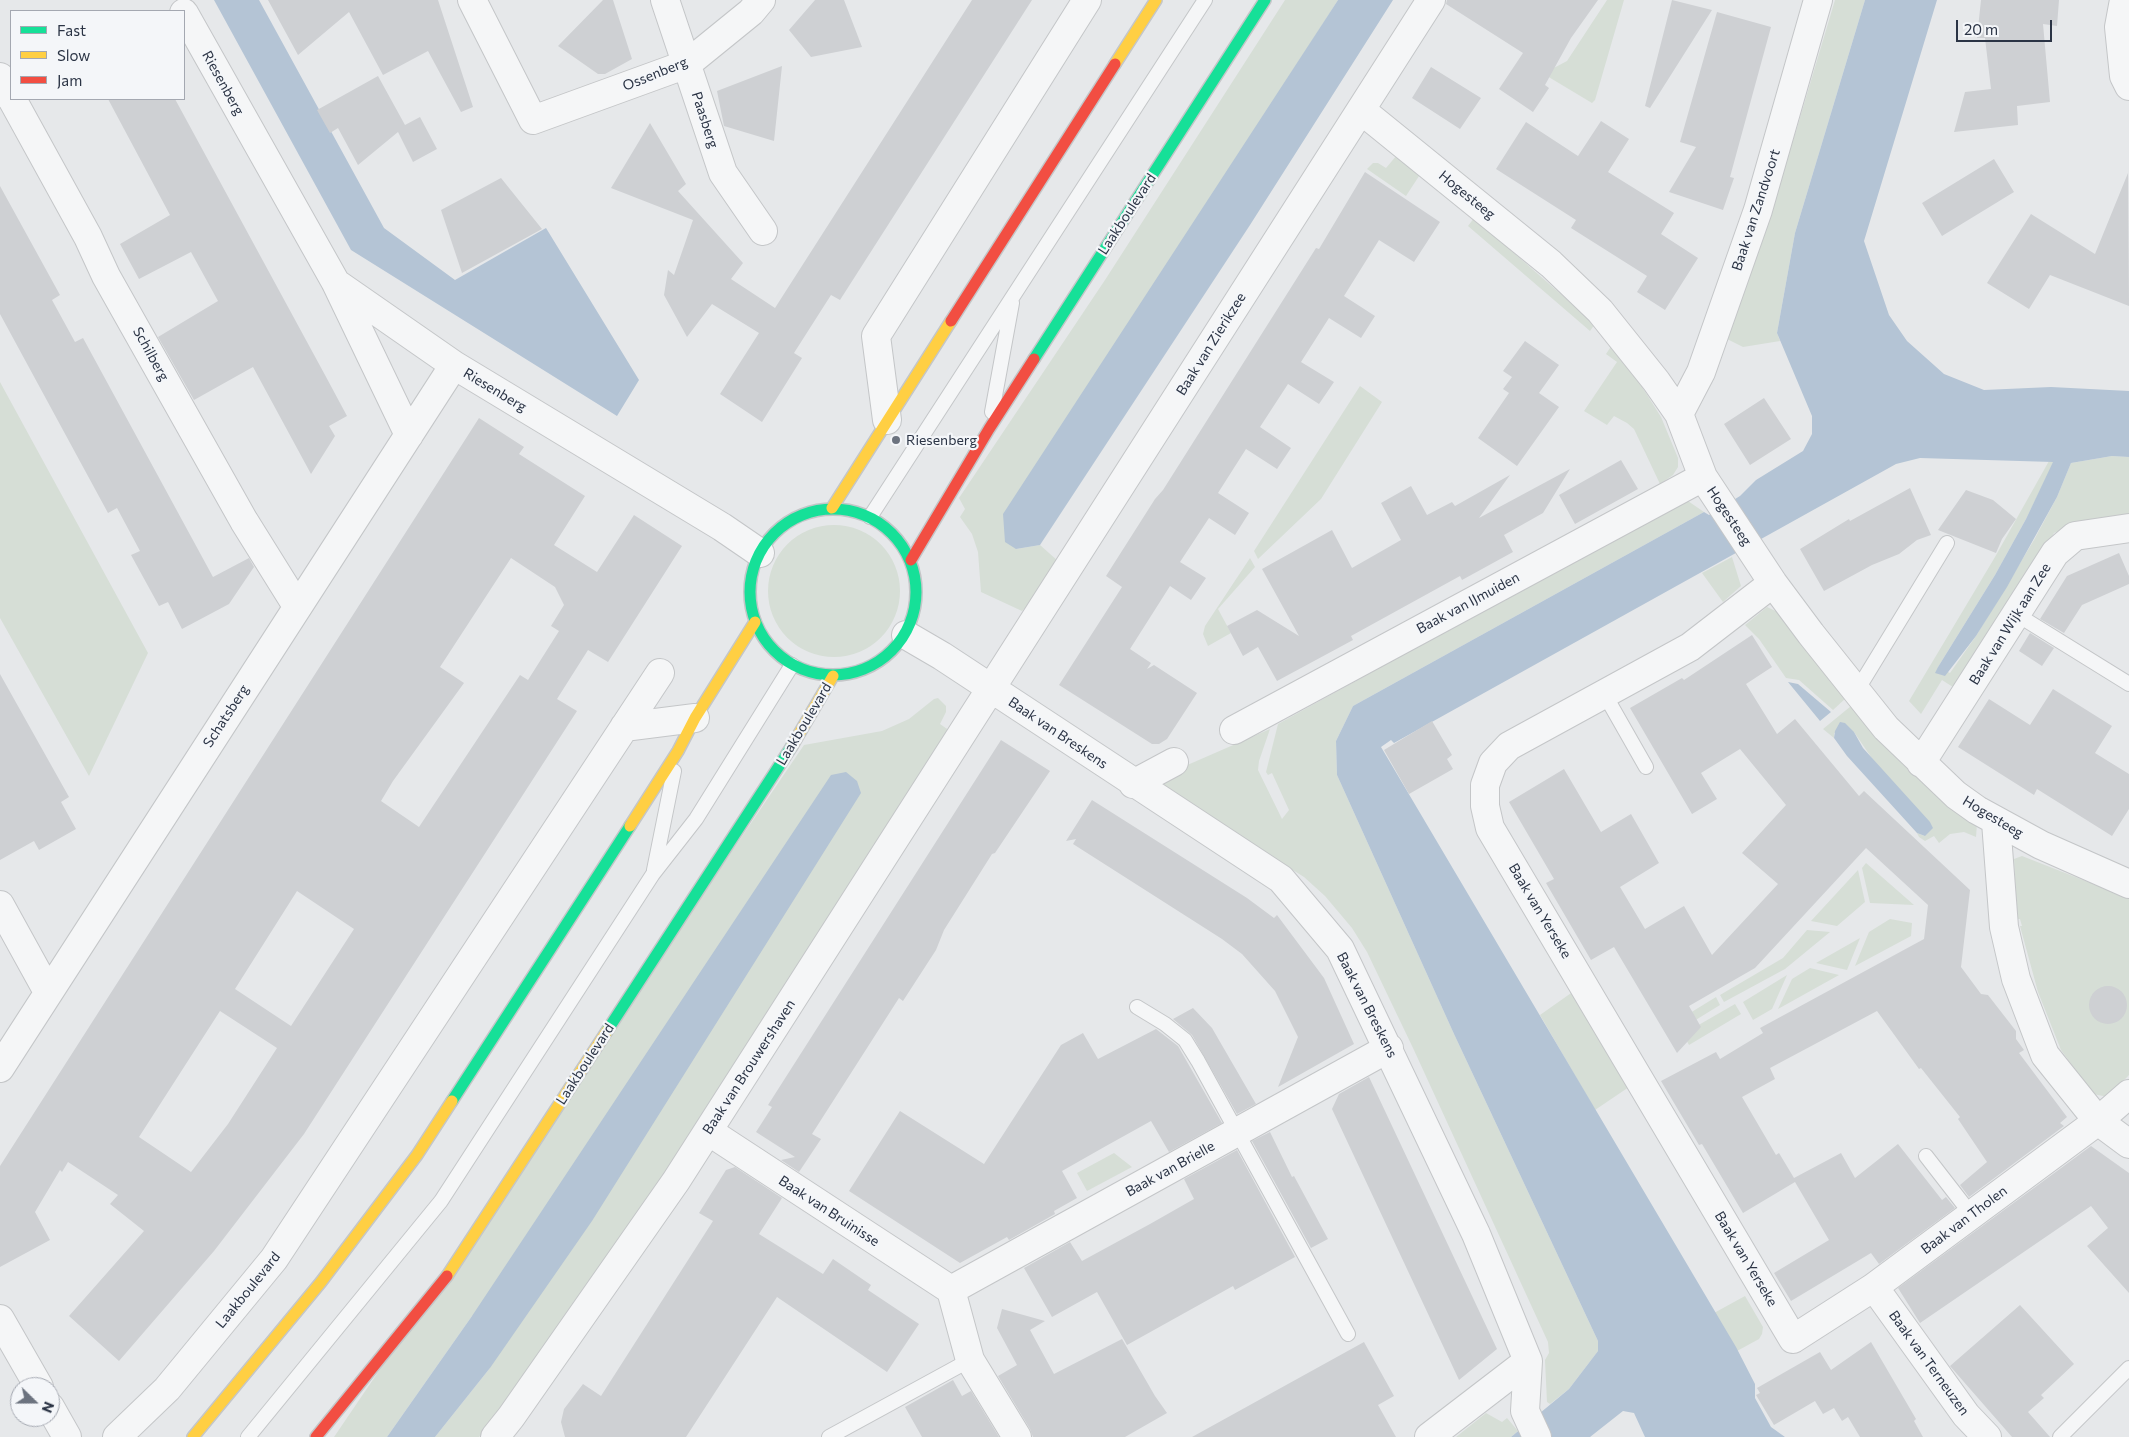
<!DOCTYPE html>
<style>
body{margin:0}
#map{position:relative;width:2129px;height:1437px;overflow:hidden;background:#e6e8ea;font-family:Commissioner,sans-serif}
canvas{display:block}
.legend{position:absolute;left:10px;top:10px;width:175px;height:90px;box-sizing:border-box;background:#f4f6f9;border:1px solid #a4a8b1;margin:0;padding:6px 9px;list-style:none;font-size:15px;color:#2b3445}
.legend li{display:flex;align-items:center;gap:10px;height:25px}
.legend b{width:25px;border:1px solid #a4a8b1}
.north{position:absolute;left:10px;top:1377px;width:50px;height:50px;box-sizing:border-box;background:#f4f6f9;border:1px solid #a4a8b1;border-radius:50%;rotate:112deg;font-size:14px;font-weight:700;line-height:20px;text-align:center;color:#2b3445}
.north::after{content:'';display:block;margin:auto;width:18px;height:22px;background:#6c737f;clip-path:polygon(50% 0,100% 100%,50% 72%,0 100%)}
.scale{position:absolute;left:1956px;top:20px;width:96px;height:22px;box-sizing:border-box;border:2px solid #2b3445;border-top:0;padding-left:6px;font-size:15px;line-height:18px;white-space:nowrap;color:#2b3445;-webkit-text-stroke:4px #f4f6f9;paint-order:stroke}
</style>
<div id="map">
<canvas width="2129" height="1437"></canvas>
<ul class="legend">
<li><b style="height:6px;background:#16e098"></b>Fast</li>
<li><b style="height:6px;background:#ffcf43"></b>Slow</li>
<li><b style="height:6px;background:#f24e42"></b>Jam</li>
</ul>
<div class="north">N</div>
<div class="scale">20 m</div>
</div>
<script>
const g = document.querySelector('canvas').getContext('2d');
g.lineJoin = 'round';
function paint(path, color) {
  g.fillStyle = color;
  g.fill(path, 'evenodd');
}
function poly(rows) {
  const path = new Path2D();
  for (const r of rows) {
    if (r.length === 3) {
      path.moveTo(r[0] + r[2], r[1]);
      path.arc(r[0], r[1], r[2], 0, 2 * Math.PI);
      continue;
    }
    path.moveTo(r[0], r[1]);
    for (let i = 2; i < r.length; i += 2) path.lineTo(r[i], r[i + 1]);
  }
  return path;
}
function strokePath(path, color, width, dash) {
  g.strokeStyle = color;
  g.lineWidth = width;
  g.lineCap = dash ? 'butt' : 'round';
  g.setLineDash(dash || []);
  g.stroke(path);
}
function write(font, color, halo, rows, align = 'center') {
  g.font = font + ' Commissioner,sans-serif';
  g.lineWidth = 4.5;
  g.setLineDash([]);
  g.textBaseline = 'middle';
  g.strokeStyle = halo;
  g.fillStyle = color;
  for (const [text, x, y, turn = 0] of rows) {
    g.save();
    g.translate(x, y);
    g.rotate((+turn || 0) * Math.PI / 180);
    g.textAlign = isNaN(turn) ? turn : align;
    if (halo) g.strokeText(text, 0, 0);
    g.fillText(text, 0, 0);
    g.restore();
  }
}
paint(poly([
 [1285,0,1338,0,1277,96,1016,549,1040,545,1058,561,1032,601,1022,611,981,592,978,552,972,534,960,517,965,509,959,498,1105,280],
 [1607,0,1624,0,1595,100,1592,103,1547,76,1550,70,1567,61],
 [1835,0,1865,0,1795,233,1777,333,1780,341,1743,347,1725,338,1796,131],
 [1397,155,1421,173,1406,196,1367,169,1373,163,1378,163,1386,168],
 [1474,218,1595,324,1590,331,1468,226],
 [1612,345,1629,366,1661,417,1678,458,1678,467,1673,475,1660,484,1634,429,1627,423,1614,416,1607,425,1584,411,1617,362,1606,354],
 [0,382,148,653,89,776,0,618],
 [1360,386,1382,402,1321,499,1258,559,1254,551],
 [2112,456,2129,457,2129,520,2072,525,2054,533,1956,689,1942,680,1921,714,1909,701,1995,557,2049,461,2054,462,2026,519,1995,575,1938,667,1950,673,1976,636,2034,540,2057,497,2071,463],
 [1685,499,1704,512,1353,706,1336,741,1337,775,1454,1034,1598,1341,1598,1351,1569,1389,1550,1404,1547,1402,1545,1360,1549,1353,1548,1342,1413,1048,1367,952,1352,928,1325,896,1304,877,1165,790,1162,786,1163,781,1169,773,1270,729,1259,761,1258,770,1282,819,1289,810,1272,773,1268,775,1266,772,1278,724],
 [834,591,66],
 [1732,557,1741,586,1723,602,1702,573],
 [1250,558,1255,567,1218,609,1231,633,1208,646,1203,634,1205,626],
 [1767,607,1782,614,1846,698,1833,710,1799,680,1786,678,1759,639,1745,625],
 [938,698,946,706,946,712,940,724,950,731,660,1182,503,1409,479,1437,435,1437,490,1368,472,1316,387,1437,334,1437,804,745,882,731,909,719,934,699],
 [1851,706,1941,800,1960,816,1977,824,1976,837,1964,832,1950,834,1939,843,1934,836,1925,841,1919,837,1917,833,1925,836,1854,732,1834,733,1834,738,1823,729],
 [2022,856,2129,898,2129,1075,2108,1097,2093,1094,2061,1050,2038,992,2020,926,2022,926,2020,919,2017,919,2014,859],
 [1866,863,1914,905,1870,903,1862,868],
 [1858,870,1865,902,1837,926,1811,921],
 [1890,919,1912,923,1911,936,1855,966,1869,932],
 [1807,930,1830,932,1785,969,1724,1002,1720,995,1783,958],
 [1860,938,1847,970,1816,963],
 [1810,968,1839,975,1778,1009,1792,979],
 [1787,975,1772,1009,1753,1020,1743,1002],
 [1574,991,1629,1087,1595,1110,1540,1015],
 [1716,997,1720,1005,1681,1029,1677,1021],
 [1735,1004,1741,1014,1689,1045,1683,1034],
 [1114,1153,1132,1167,1087,1191,1077,1173],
 [1745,1296,1763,1327,1762,1334,1759,1339,1737,1351,1714,1313],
 [1486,1413,1502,1422,1507,1418,1518,1431,1511,1437,1456,1437]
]), '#d6ded6');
paint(poly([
 [214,0,259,0,384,228,455,280,546,228,639,380,617,416,351,250],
 [1338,0,1393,0,1250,225,1040,545,1016,549,1005,542,1003,514],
 [1865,0,1937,0,1864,241,1889,315,1907,341,1944,374,1984,390,2051,387,2129,391,2129,457,2112,456,2071,463,2057,497,2007,587,1976,636,1945,676,1935,673,1938,667,1995,575,2026,519,2053,462,1920,458,1896,464,1394,743,1391,740,1381,747,1736,1347,1755,1384,1755,1398,1771,1427,1785,1437,1645,1437,1634,1413,1623,1411,1590,1437,1511,1437,1569,1389,1598,1351,1598,1341,1454,1034,1337,775,1336,741,1353,706,1704,512,1709,515,1740,496,1756,480,1803,451,1812,434,1812,416,1777,333,1795,233],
 [1788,682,1798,684,1831,712,1820,721],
 [1840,722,1845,723,1854,732,1863,748,1930,822,1933,828,1925,836,1917,833,1847,756,1834,738,1835,731],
 [846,772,857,781,861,793,592,1221,490,1368,435,1437,387,1437,472,1316,831,775]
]), '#b4c4d5');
paint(poly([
 [268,0,438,0,473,107,461,112,428,51,383,75,349,12,298,55],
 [603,0,613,0,632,59,605,74,598,74,558,46],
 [815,0,844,0,862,47,811,57,789,30],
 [972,0,1032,0,840,300,831,295,794,353,802,358,762,422,720,394,759,333,712,304,687,337,664,295,668,270,674,275,693,220,611,188,650,123,686,184,678,191,743,263,731,279,775,308],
 [1447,0,1598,0,1571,38,1545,85,1549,88,1533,112,1499,89,1523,53,1446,4],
 [1672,0,1712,10,1650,108,1645,106],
 [1981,0,2059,0,2057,26,2043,24,2050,102,2017,106,2018,125,1954,132,1965,92,1991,89,1985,38,1977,38],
 [1717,12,1771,27,1730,177,1734,178,1723,210,1669,192,1696,147,1680,142],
 [782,66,774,141,724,126,717,91],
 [1431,67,1481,98,1460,129,1412,98],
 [378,76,405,125,420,117,437,149,413,162,398,132,358,165,338,128,330,133,317,110],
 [108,99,175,99,325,375,347,416,329,426,335,436,311,474,253,367,194,400,158,337,218,301,191,252,139,279,120,244,170,215],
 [1601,121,1629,139,1608,172,1674,213,1661,234,1698,258,1665,310,1637,292,1647,276,1571,228,1576,220,1496,169,1526,122,1578,156],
 [1994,159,2014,192,1942,236,1922,203],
 [1365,172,1440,222,1414,262,1379,240,1344,296,1375,316,1361,338,1329,318,1301,362,1334,382,1319,404,1288,384,1260,427,1291,448,1277,469,1246,449,1218,493,1249,513,1235,535,1209,518,1180,562,1206,578,1191,600,1170,586,1130,649,1151,663,1147,669,1154,665,1197,693,1167,739,1159,744,1152,744,1059,685,1122,587,1106,576,1155,499,1163,490,1316,248,1319,249],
 [2128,173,2129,306,2050,275,2029,309,1987,283,2031,214,2095,254],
 [501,178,542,229,462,273,441,210],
 [0,186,60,295,52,300,75,342,83,338,213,577,249,558,254,567,229,604,182,629,168,602,159,606,131,555,140,551,117,508,108,513,0,314],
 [1525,341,1559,365,1539,393,1559,407,1517,466,1478,438,1509,393,1503,389,1512,377,1503,371],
 [1764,398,1791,439,1750,465,1724,424],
 [479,418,524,447,519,454,585,496,554,545,597,572,634,515,682,546,608,662,588,650,557,699,577,711,304,1134,214,1251,119,1361,69,1316,144,1231,110,1204,118,1195,68,1162,62,1172,60,1170,35,1212,50,1240,0,1267,0,1166],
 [511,558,555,587,564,605,551,626,559,631,528,680,520,675,419,827,381,801,393,781,464,683,440,667],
 [297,891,354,929,291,1026,235,989],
 [220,1011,277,1048,228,1124,191,1172,139,1137],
 [1621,460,1638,489,1575,524,1559,495],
 [1570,469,1543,513,1504,535,1513,552,1462,580,1460,576,1351,636,1353,640,1277,681,1258,647,1243,656,1227,626,1257,610,1299,636,1262,569,1332,530,1352,568,1401,540,1381,503,1411,486,1427,515,1452,502,1455,506,1510,475,1479,518],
 [1910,488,1931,535,1917,540,1899,554,1872,565,1824,591,1800,549,1849,519,1850,521],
 [1966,490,1993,500,2016,519,2002,539,1996,553,1938,530],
 [2119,553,2129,576,2129,584,2082,605,2064,633,2040,619,2067,576],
 [2030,633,2054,648,2042,666,2019,651],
 [1752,635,1772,667,1746,684,1777,734,1795,719,1859,796,1864,791,1970,890,1961,967,1981,994,1988,995,2016,1031,2016,1039,2024,1050,2019,1053,2067,1117,2060,1123,2064,1126,1969,1197,1960,1185,1987,1162,1958,1119,1960,1117,1921,1068,1919,1069,1877,1011,1770,1068,1775,1079,1742,1097,1776,1155,1779,1153,1794,1178,1841,1153,1855,1178,1898,1144,1942,1200,1946,1197,1955,1208,1879,1264,1871,1253,1791,1301,1774,1273,1829,1240,1795,1182,1743,1213,1702,1144,1699,1145,1661,1081,1716,1052,1720,1059,1763,1033,1760,1028,1924,939,1928,905,1866,848,1755,968,1689,1006,1701,1027,1677,1053,1614,947,1591,960,1546,883,1554,879,1509,802,1564,769,1601,832,1631,814,1659,863,1620,887,1645,929,1684,906,1712,955,1778,884,1742,853,1786,805,1740,749,1701,773,1717,799,1692,814,1630,708,1682,678,1684,680],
 [0,674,69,797,61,802,76,829,39,850,34,841,0,860],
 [2053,689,2112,726,2095,753,2129,774,2129,809,2112,836,2037,789,2034,795,1958,747,1989,699,2030,725],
 [1432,721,1452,755,1447,759,1453,769,1409,794,1384,750],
 [1001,740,1050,771,995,853,992,854,944,930,936,950,903,1001,899,998,812,1134,821,1139,799,1172,781,1160,795,1157,756,1132,772,1107,768,1105],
 [1092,800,1247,898,1274,918,1277,915,1324,978,1354,1044,1278,1087,1298,1037,1275,991,1242,954,1222,939,1073,844,1076,839,1066,841],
 [2108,1005,19],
 [1193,1008,1212,1028,1256,1104,1237,1114,1192,1035,1173,1019],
 [1156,1029,1178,1046,1222,1123,1169,1152,1151,1121,1106,1146,1062,1171,1077,1198,1054,1211,1055,1214,1009,1240,1007,1237,960,1263,849,1191,900,1111,984,1164,1061,1045,1083,1033,1098,1059],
 [1369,1077,1497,1349,1459,1380,1332,1109,1339,1094],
 [1270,1132,1292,1177,1294,1176,1328,1239,1311,1248,1252,1141],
 [2091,1146,2129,1173,2129,1293,2087,1246,2108,1228,2091,1206,1920,1323,1898,1288],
 [1237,1150,1295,1257,1235,1290,1233,1286,1127,1345,1097,1292,1052,1317,1024,1268,1070,1242,1082,1261,1150,1224,1194,1199,1184,1179],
 [735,1167,782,1198,759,1234,823,1274,833,1259,871,1285,868,1290,919,1324,887,1372,777,1297,686,1437,565,1437,561,1422,564,1409,583,1384,601,1396,713,1221,699,1213,726,1170],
 [2020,1305,2074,1364,2041,1395,2044,1398,2028,1412,2050,1437,2012,1437,1950,1366],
 [1002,1309,1045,1321,1030,1330,1054,1374,1122,1339,1155,1396,1167,1413,1125,1437,1033,1437,1030,1429,998,1376,1017,1365,997,1328],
 [1364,1342,1394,1396,1378,1405,1396,1437,1192,1437],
 [1871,1342,1916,1419,1914,1421,1923,1437,1860,1437,1848,1417,1842,1421,1834,1408,1823,1414,1815,1401,1774,1425,1756,1395,1760,1393,1757,1388,1820,1352,1831,1370],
 [953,1380,962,1396,971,1391,999,1437,922,1437,905,1407]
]), '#ced0d3');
const lane = poly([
 [992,412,1012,303],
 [870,517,1205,0],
 [2016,614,2129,684],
 [1856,692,1947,543],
 [1605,695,1646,767],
 [654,870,674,771],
 [1137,1007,1165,1024,1185,1040,1198,1061,1348,1334],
 [1926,1156,1971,1214],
 [248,1437,441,1201,653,874,696,819,792,665],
 [829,1437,970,1360],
 [2060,1437,2129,1368]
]);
const street = poly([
 [472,0,533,120,687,64,751,12,761,0],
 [665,0,723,173,763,231],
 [2124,0,2119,27,2124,76,2129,86],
 [184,13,336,283,409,435],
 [0,77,11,98],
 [12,99,88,237,106,276,244,521,297,606],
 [1361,110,1551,264,1600,311,1656,381,1679,414,1703,477,1773,583,1811,634,1886,728,1956,795,1977,810,2041,845,2129,884],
 [336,283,454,365,722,527,760,553],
 [1679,414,1701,372,1758,210,1818,0],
 [887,420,876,336,1087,0],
 [1773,583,1690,647,1509,746,1493,763,1485,785,1485,806,1490,828,1793,1339,1874,1287,2098,1121,2129,1094],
 [906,635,942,656,1281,879,1340,949,1476,1234,1528,1361,1525,1411,1537,1437],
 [624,727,695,718],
 [1234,730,1703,477],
 [1921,763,2055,553,2075,536,2129,528],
 [1133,784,1174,762],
 [1996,822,2004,927,2016,979,2045,1055,2098,1121,2129,1144],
 [0,905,48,992],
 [0,1068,454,365],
 [708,1131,951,1290],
 [1874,1287,1966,1415,1987,1437],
 [951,1290,1389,1048],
 [951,1290,970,1360,1017,1437],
 [0,1319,39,1387],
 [50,1407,67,1437],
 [117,1437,167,1389,274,1259,660,673],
 [495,1437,511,1417,676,1181,1431,0],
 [1429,1437,1528,1361]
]);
const fast = poly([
 [1034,359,1265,0],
 [833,592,83],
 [607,1031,792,746],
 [452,1101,630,826]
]);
const slow = poly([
 [1115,64,1156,0],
 [832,508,951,321],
 [792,746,833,676],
 [630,826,678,751,695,718,755,622],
 [447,1276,607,1031],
 [193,1437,321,1282,417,1155,452,1101]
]);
const jam = poly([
 [951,321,1115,64],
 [911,560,989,429,1034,359],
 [316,1437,447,1276]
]);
strokePath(lane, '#c4c6c8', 16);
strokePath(street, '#c4c6c8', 30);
strokePath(fast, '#c4c6c8', 14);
strokePath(slow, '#c4c6c8', 14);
strokePath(jam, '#c4c6c8', 14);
strokePath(lane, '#f5f6f7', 14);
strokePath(street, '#f5f6f7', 28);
strokePath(fast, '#16e098', 11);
strokePath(slow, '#ffcf43', 11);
strokePath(jam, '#f24e42', 11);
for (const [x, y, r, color] of [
 [896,440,5,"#6c737f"]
]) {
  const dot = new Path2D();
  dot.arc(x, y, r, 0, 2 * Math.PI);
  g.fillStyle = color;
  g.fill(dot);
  strokePath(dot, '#f4f6f9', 2);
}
write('14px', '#2b3445', '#f4f6f9', [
 ["Ossenberg",655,74,-22],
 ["Riesenberg",223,83,61],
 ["Paasberg",705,120,72],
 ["Hogesteeg",1467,195,39],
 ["Baak van Zandvoort",1756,210,-72],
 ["Laakboulevard",1127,214,-57],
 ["Baak van Zierikzee",1211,344,-58],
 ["Schilberg",151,354,61],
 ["Riesenberg",495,390,31],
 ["Hogesteeg",1729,516,56],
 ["Baak van IJmuiden",1468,603,-28],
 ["Baak van Wijk aan Zee",2010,624,-58],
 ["Schatsberg",226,716,-57],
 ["Laakboulevard",804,724,-59],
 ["Baak van Breskens",1058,733,34],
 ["Hogesteeg",1993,817,31],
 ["Baak van Yerseke",1540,911,59],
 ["Baak van Breskens",1367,1005,63],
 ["Laakboulevard",585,1064,-57],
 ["Baak van Brouwershaven",749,1067,-57],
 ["Baak van Brielle",1170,1169,-29],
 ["Baak van Bruinisse",829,1211,33],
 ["Baak van Tholen",1964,1220,-37],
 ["Baak van Yerseke",1746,1259,59],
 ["Laakboulevard",248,1290,-51],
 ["Baak van Terneuzen",1929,1363,54]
]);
write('14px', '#2b3445', '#f4f6f9', [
 ["Riesenberg",906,440]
], 'left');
</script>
